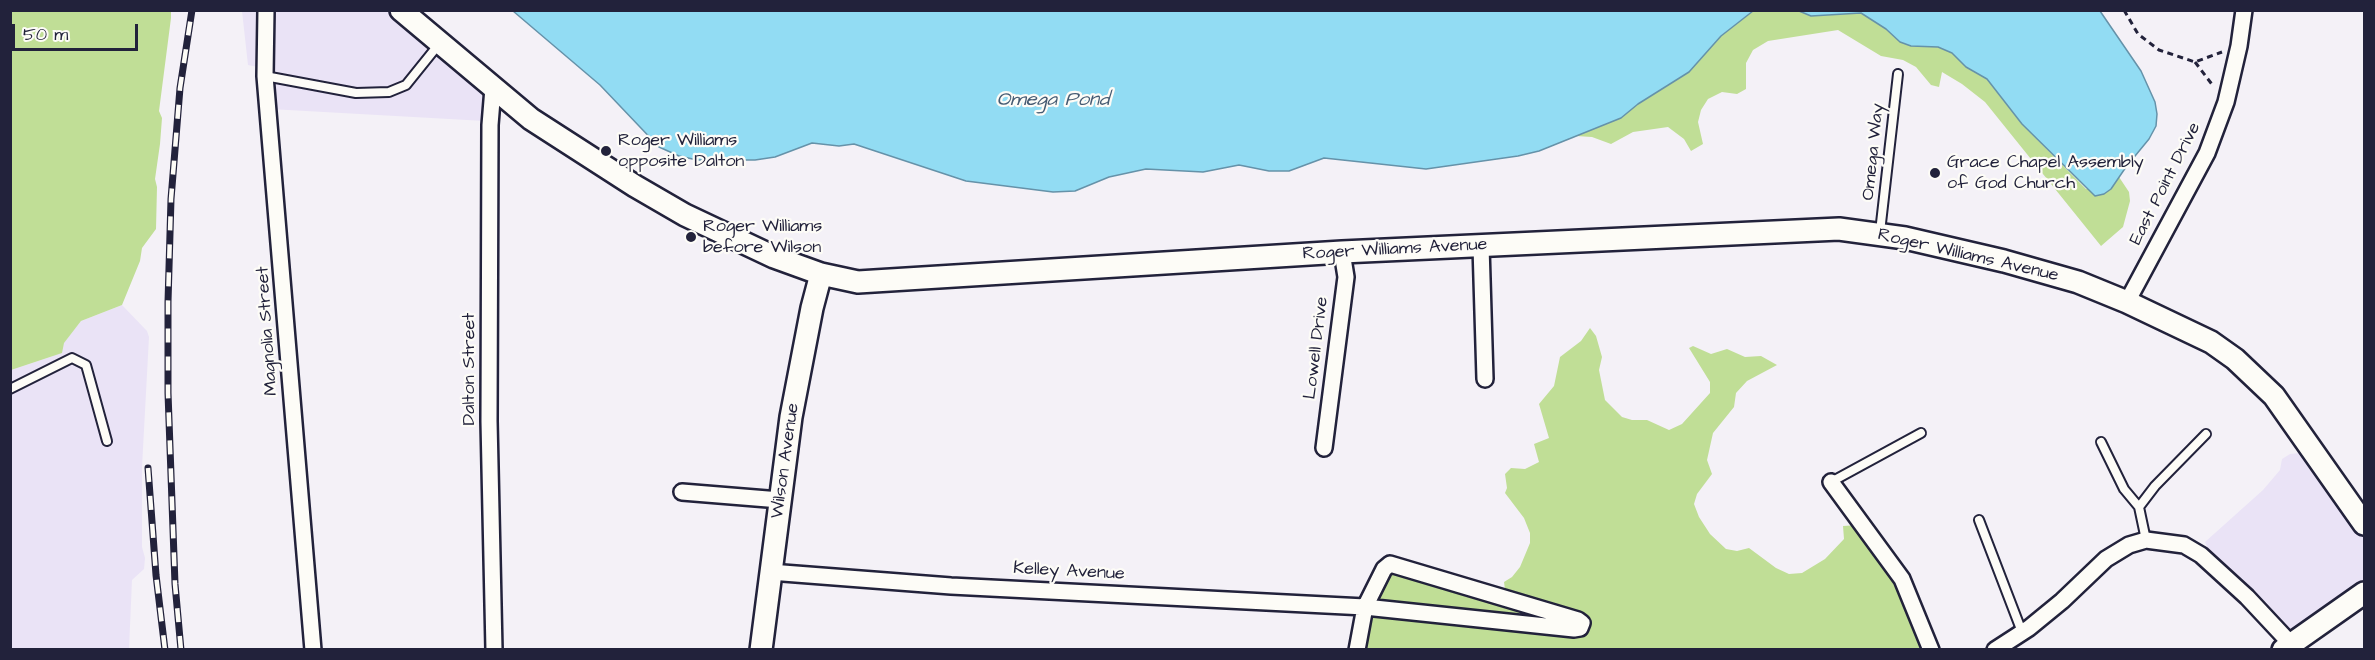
<!DOCTYPE html>
<style>
body{margin:0}
#map{position:relative;width:2375px;height:660px;overflow:hidden;background:#f4f1f7;font-family:"Architects Daughter",sans-serif}
canvas{display:block}
.frame{position:absolute;inset:0;border:12px solid #22223b;pointer-events:none}
.scale{position:absolute;left:12px;top:24px;width:126px;height:27px;box-sizing:border-box;border:3px solid #22223b;border-top:0;padding-left:8px;font-size:18px;line-height:21px;white-space:nowrap;color:#22223b;-webkit-text-stroke:4px #fdfcf7;paint-order:stroke}
</style>
<div id="map">
<canvas width="2375" height="660"></canvas>
<div class="frame"></div>
<div class="scale">50 m</div>
</div>
<script>
const g = document.querySelector('canvas').getContext('2d');
g.lineJoin = 'round';
function paint(path, color) {
  g.fillStyle = color;
  g.fill(path, 'evenodd');
}
function poly(rows) {
  const path = new Path2D();
  for (const r of rows) {
    path.moveTo(r[0], r[1]);
    for (let i = 2; i < r.length; i += 2) path.lineTo(r[i], r[i + 1]);
  }
  return path;
}
function strokePath(path, color, width, dash) {
  g.strokeStyle = color;
  g.lineWidth = width;
  g.lineCap = dash ? 'butt' : 'round';
  g.setLineDash(dash || []);
  g.stroke(path);
}
function write(font, color, halo, rows, align = 'center') {
  g.font = font + ' "Architects Daughter",sans-serif';
  g.lineWidth = 4.5;
  g.setLineDash([]);
  g.textBaseline = 'middle';
  g.strokeStyle = halo;
  g.fillStyle = color;
  for (const [text, x, y, turn = 0] of rows) {
    g.save();
    g.translate(x, y);
    g.rotate((+turn || 0) * Math.PI / 180);
    g.textAlign = isNaN(turn) ? turn : align;
    if (halo) g.strokeText(text, 0, 0);
    g.fillText(text, 0, 0);
    g.restore();
  }
}
paint(poly([
 [242,11,399,11,486,92,485,121,270,109,267,69,248,65],
 [122,305,147,331,149,337,142,467,142,547,145,558,144,569,132,580,129,649,11,650,11,370,53,356,81,321],
 [2300,453,2307,454,2364,527,2364,587,2280,645,2213,559,2205,542,2263,490,2280,470,2282,459,2290,454]
]), '#eae3f6');
paint(poly([
 [11,10,171,10,171,18,159,111,162,118,160,144,155,179,157,187,156,229,142,248,140,261,122,305,81,321,64,343,62,353,11,370],
 [1753,11,1799,11,1825,15,1861,13,1886,29,1900,42,1911,46,1938,47,1952,53,1966,67,1987,79,2022,124,2086,189,2111,189,2119,177,2129,192,2130,201,2123,227,2101,246,1985,102,1962,84,1942,72,1939,87,1931,85,1916,67,1903,60,1881,56,1838,30,1768,41,1753,50,1746,63,1746,89,1737,94,1722,92,1708,99,1701,110,1698,122,1703,144,1691,151,1684,139,1668,127,1633,132,1611,144,1592,137,1576,136,1621,118,1638,104,1689,72,1721,36],
 [1590,328,1596,336,1602,357,1599,370,1605,400,1622,417,1632,420,1647,420,1669,430,1682,424,1710,393,1710,382,1689,348,1693,346,1711,354,1727,349,1745,357,1761,356,1777,365,1747,381,1736,393,1734,407,1713,433,1707,460,1712,474,1697,494,1694,504,1699,517,1710,534,1726,549,1737,551,1749,548,1776,568,1789,574,1802,573,1825,559,1844,539,1843,526,1858,525,1891,563,1925,650,1356,650,1366,611,1391,567,1506,597,1504,582,1512,577,1520,567,1530,543,1530,533,1524,518,1505,493,1507,488,1505,474,1511,468,1525,469,1539,462,1534,444,1549,438,1539,404,1554,386,1560,357,1581,341]
]), '#c0de96');
const water = poly([
 [513,11,1753,11,1721,36,1689,72,1638,104,1621,118,1539,151,1518,156,1426,169,1324,158,1289,171,1269,171,1239,165,1203,172,1146,169,1109,177,1075,191,1053,192,966,181,854,144,839,146,812,143,775,157,755,160,697,160,679,156,659,147,600,85,513,11],
 [1799,11,2100,11,2141,71,2155,102,2157,114,2156,126,2149,139,2126,167,2111,189,2104,194,2095,196,2022,124,1987,79,1966,67,1952,53,1938,47,1911,46,1900,42,1886,29,1861,13,1811,16,1799,11]
]);
paint(water, '#92dcf3');
strokePath(water, '#6592a9', 1.5);
const lane = poly([
 [265,76,356,93,389,92,406,85,439,44],
 [1880,232,1898,74],
 [10,389,72,358,86,365,107,441],
 [2101,442,2124,489,2139,507],
 [1831,482,1921,433],
 [1979,520,2022,632],
 [2146,540,2139,507,2155,486,2206,434]
]);
const street = poly([
 [266,10,265,76,313,650],
 [493,88,490,125,489,421,494,650],
 [1481,246,1485,379],
 [2127,302,2207,153,2226,102,2239,46,2244,10],
 [1324,448,1346,277,1342,252],
 [1831,482,1902,579,1931,650],
 [682,492,780,500],
 [770,572,951,586,1365,607,1574,629,1580,628,1582,623,1578,620,1390,564,1384,569,1365,607,1357,650],
 [1995,650,2029,628,2062,601,2106,559,2129,545,2146,540,2184,545,2201,555,2247,597,2291,644]
]);
const secondary = poly([
 [401,10,531,119,635,186,685,215,774,257,821,274,858,282,1342,252,1839,229,1905,238,2004,261,2078,282,2127,302,2211,342,2235,359,2274,396,2364,524],
 [761,650,791,417,812,308,821,274],
 [2283,650,2364,593]
]);
strokePath(lane, '#22223b', 12);
strokePath(street, '#22223b', 20);
strokePath(secondary, '#22223b', 26);
strokePath(poly([
 [2124,10,2138,34,2159,50,2195,62,2222,52],
 [2195,62,2214,87]
]), '#22223b', 3, [6, 4.5]);
strokePath(lane, '#fdfcf7', 8);
strokePath(street, '#fdfcf7', 15);
strokePath(secondary, '#fdfcf7', 21);
const rail = poly([
 [148,468,156,575,165,650],
 [181,650,175,584,168,393,168,302,171,199,180,88,192,10]
]);
strokePath(rail, '#22223b', 7);
strokePath(rail, '#fdfcf7', 4.5, [14]);
for (const [x, y, r, color] of [
 [606,151,6,"#22223b"],
 [1935,173,6,"#22223b"],
 [691,237,6,"#22223b"]
]) {
  const dot = new Path2D();
  dot.arc(x, y, r, 0, 2 * Math.PI);
  g.fillStyle = color;
  g.fill(dot);
  strokePath(dot, '#fdfcf7', 2);
}
write('18px', '#22223b', '#fdfcf7', [
 ["Roger Williams",618,141],
 ["opposite Dalton",618,162],
 ["Grace Chapel Assembly",1947,163],
 ["of God Church",1947,184],
 ["Roger Williams",703,227],
 ["before Wilson",703,248]
], 'left');
write('18px', '#22223b', '#fdfcf7', [
 ["Omega Way",1874,152,-84],
 ["East Point Drive",2166,184,-63],
 ["Roger Williams Avenue",1395,250,-3],
 ["Roger Williams Avenue",1968,256,13],
 ["Magnolia Street",268,331,-94],
 ["Lowell Drive",1317,348,-83],
 ["Dalton Street",470,369,-90],
 ["Wilson Avenue",786,461,-82],
 ["Kelley Avenue",1069,572,3]
]);
write('italic 20px', '#445a72', '#fdfcf7', [
 ["Omega Pond",1053,101]
]);
</script>
